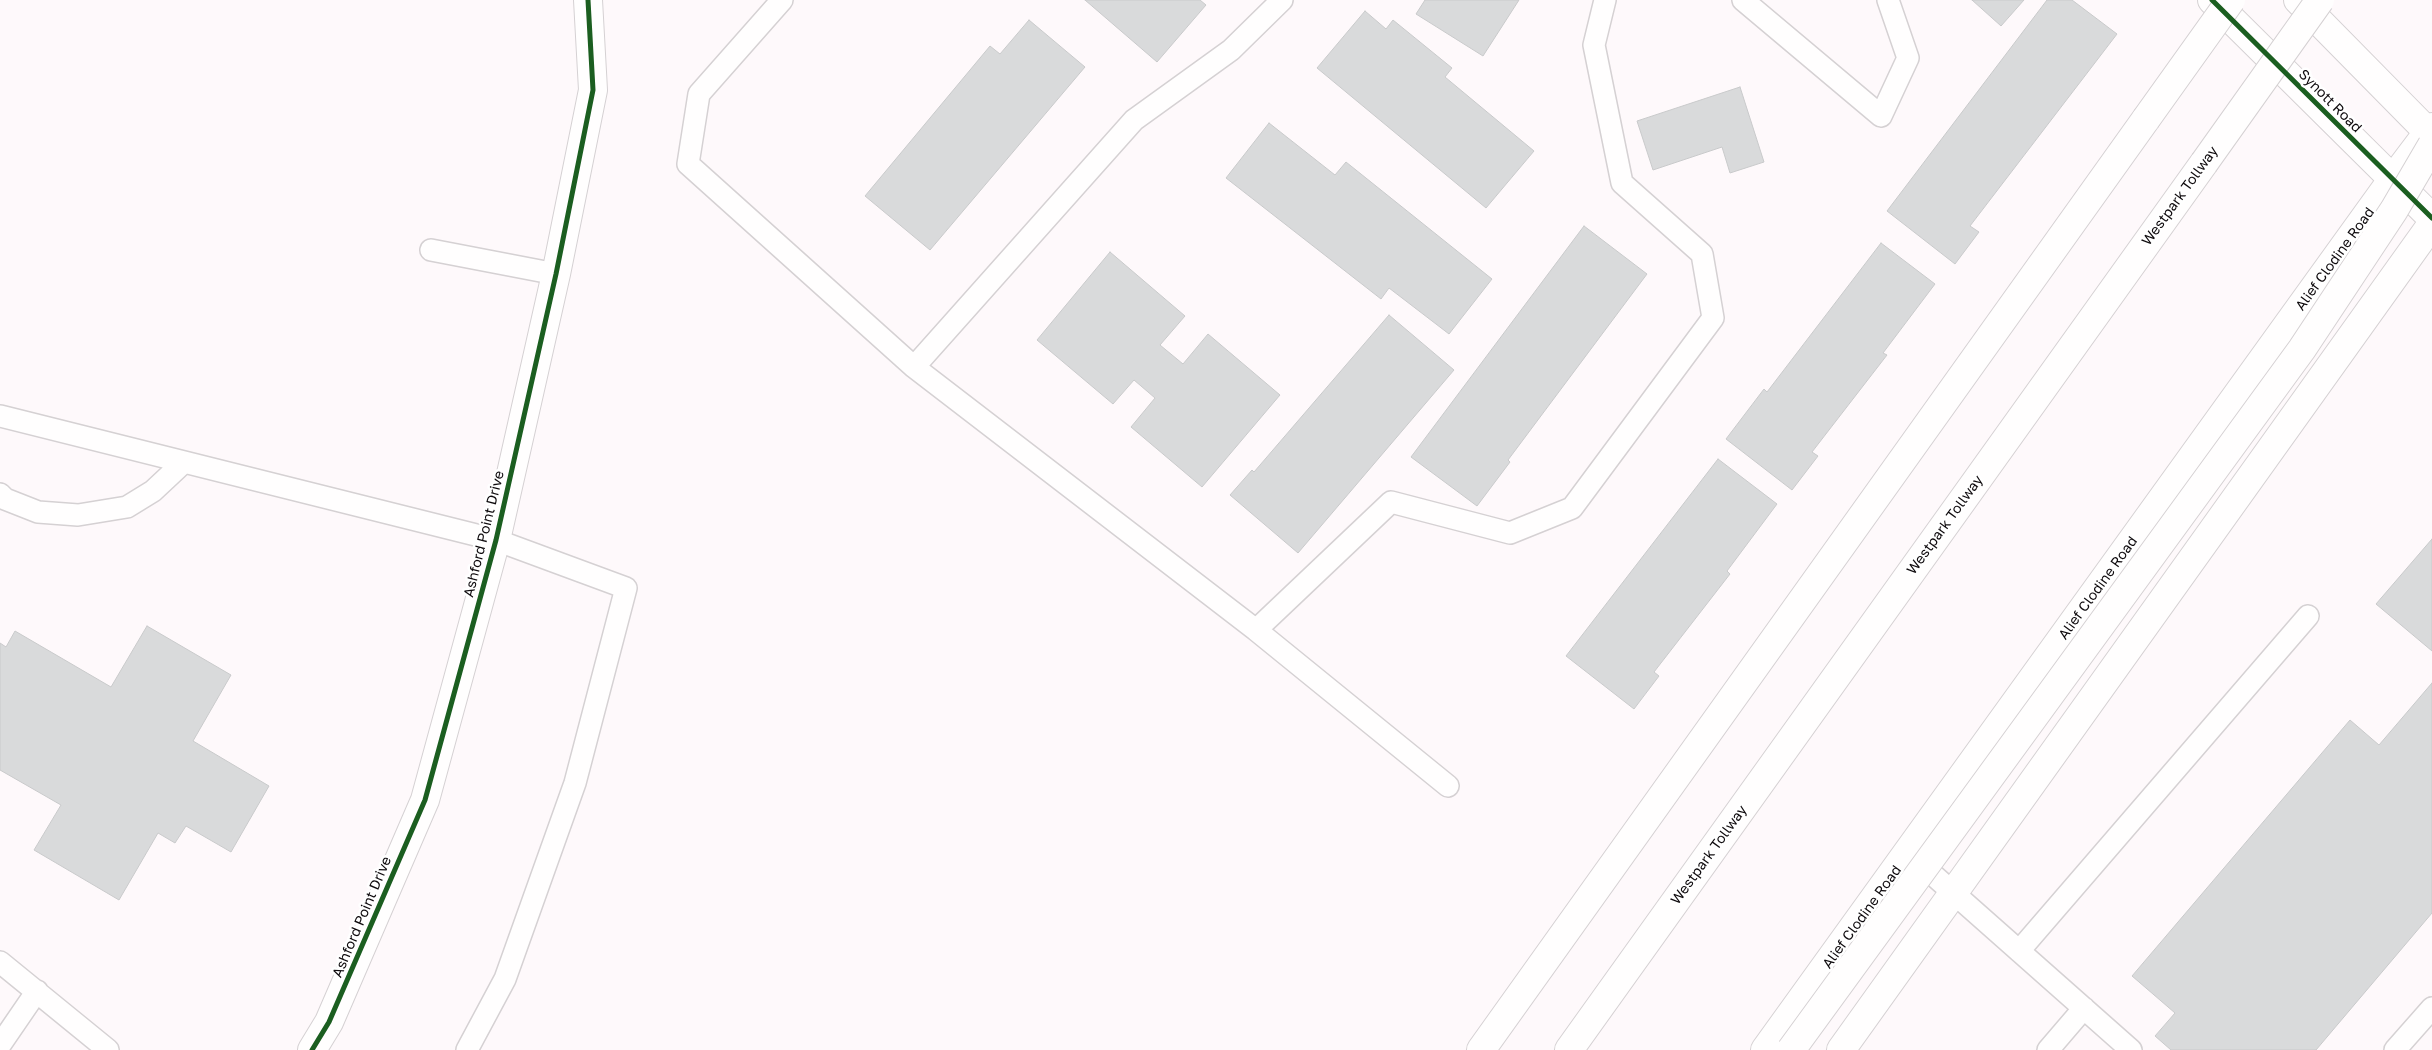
<!DOCTYPE html>
<style>
body{margin:0}
canvas{display:block;background:#fef9fb}
</style>
<canvas width="2432" height="1050"></canvas>
<script>
const g = document.querySelector('canvas').getContext('2d');
g.lineJoin = 'round';
function paint(path, color) {
  g.fillStyle = color;
  g.fill(path, 'evenodd');
}
function poly(rows) {
  const path = new Path2D();
  for (const r of rows) {
    path.moveTo(r[0], r[1]);
    for (let i = 2; i < r.length; i += 2) path.lineTo(r[i], r[i + 1]);
  }
  return path;
}
function strokePath(path, color, width, dash) {
  g.strokeStyle = color;
  g.lineWidth = width;
  g.lineCap = dash ? 'butt' : 'round';
  g.setLineDash(dash || []);
  g.stroke(path);
}
function write(font, color, halo, rows, align = 'center') {
  g.font = font + ' "Golos Text",sans-serif';
  g.lineWidth = 5;
  g.setLineDash([]);
  g.textBaseline = 'middle';
  g.strokeStyle = halo;
  g.fillStyle = color;
  for (const [text, x, y, turn = 0] of rows) {
    g.save();
    g.translate(x, y);
    g.rotate((+turn || 0) * Math.PI / 180);
    g.textAlign = isNaN(turn) ? turn : align;
    if (halo) g.strokeText(text, 0, 0);
    g.fillText(text, 0, 0);
    g.restore();
  }
}
const building = poly([
 [1085,0,1200,0,1206,5,1157,62,1085,0],
 [1425,0,1519,0,1483,56,1416,14,1425,0],
 [1972,0,2024,0,2001,26,1972,0],
 [2047,0,2072,0,2117,34,1970,226,1979,232,1955,264,1887,211,2047,0],
 [1365,11,1386,29,1393,20,1452,68,1445,77,1534,151,1486,208,1317,68,1365,11],
 [1029,20,1085,67,930,250,865,196,990,46,1000,54,1029,20],
 [1740,87,1764,162,1730,173,1722,147,1653,170,1637,121,1740,87],
 [1269,123,1335,175,1346,162,1492,279,1449,334,1389,288,1381,299,1226,178,1269,123],
 [1584,226,1647,274,1508,460,1510,462,1477,506,1411,457,1584,226],
 [1881,243,1935,284,1883,353,1887,355,1812,452,1818,456,1792,490,1726,439,1764,389,1767,392,1881,243],
 [1110,252,1185,316,1160,345,1183,364,1208,334,1280,395,1202,487,1131,427,1155,398,1134,380,1113,404,1037,340,1110,252],
 [1389,315,1454,370,1298,553,1230,495,1252,470,1254,472,1389,315],
 [1718,459,1777,504,1727,571,1730,574,1654,672,1659,676,1634,709,1566,656,1718,459],
 [2432,539,2432,651,2376,604,2432,539],
 [147,626,231,675,193,741,269,786,231,852,186,826,175,843,158,833,119,900,34,850,61,805,0,770,0,643,6,647,15,631,111,687,147,626],
 [2432,683,2432,913,2316,1050,2171,1050,2155,1036,2175,1013,2132,976,2350,720,2379,745,2432,683]
]);
paint(building, '#d9dadb');
strokePath(building, '#c9cacb', 1);
const service = poly([
 [782,0,699,94,688,164,914,367,1256,630,1448,786],
 [1743,0,1881,116,1908,58,1888,0],
 [431,250,556,274],
 [914,367,1134,120,1231,50,1282,0],
 [0,416,496,540,626,588,575,783,505,979,467,1050],
 [0,494,5,499,38,512,78,515,127,507,153,491,184,462],
 [1256,630,1391,502,1510,533,1572,508,1713,318,1702,254,1622,183,1594,45,1605,0],
 [1914,858,2131,1050],
 [2019,951,2308,616],
 [0,962,108,1050],
 [0,1045,37,991],
 [2048,1050,2084,1008],
 [2395,1050,2432,1008]
]);
const tertiary = poly([
 [2212,0,2432,218],
 [2298,0,2432,136],
 [312,1050,329,1022,425,800,496,540,556,274,593,90,588,0]
]);
const secondary = poly([
 [1765,1050,2392,180,2432,127],
 [1841,1050,2432,224]
]);
const motorway = poly([
 [1481,1050,2146,119],
 [1569,1050,2204,163]
]);
strokePath(service, '#d5d1d3', 24);
strokePath(tertiary, '#d5d1d3', 30);
strokePath(secondary, '#d5d1d3', 30);
strokePath(motorway, '#d5d1d3', 30);
strokePath(service, '#fffefe', 21);
strokePath(tertiary, '#fffefe', 28);
strokePath(secondary, '#fffefe', 28);
strokePath(motorway, '#fffefe', 28);
const motorwayBridge = poly([
 [2146,119,2231,0],
 [2204,163,2320,0],
 [1791,1050,2302,349,2394,210,2432,145]
]);
strokePath(motorwayBridge, '#d5d1d3', 30, []);
strokePath(motorwayBridge, '#fffefe', 28);
strokePath(poly([
 [2212,0,2432,218],
 [312,1050,329,1022,425,800,496,540,556,274,593,90,588,0]
]), '#1b5e20', 5);
write('14px', '#0e0a0d', '#fff', [
 ["Synott Road",2330,101,45],
 ["Westpark Tollway",2180,196,-54],
 ["Alief Clodine Road",2335,259,-54],
 ["Westpark Tollway",1945,525,-54],
 ["Ashford Point Drive",484,534,-76],
 ["Alief Clodine Road",2098,588,-54],
 ["Westpark Tollway",1709,855,-54],
 ["Ashford Point Drive",362,917,-67],
 ["Alief Clodine Road",1862,917,-54]
]);
</script>
